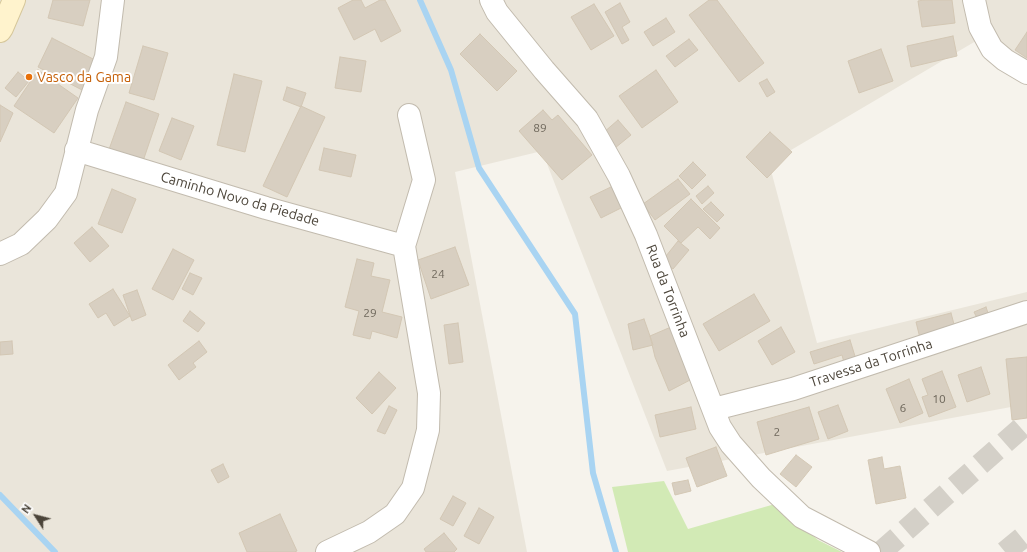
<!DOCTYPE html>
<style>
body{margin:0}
#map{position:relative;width:1027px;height:552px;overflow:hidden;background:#f6f3ec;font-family:Ubuntu,sans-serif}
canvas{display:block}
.north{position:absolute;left:16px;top:496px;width:40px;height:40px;-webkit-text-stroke:3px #fff;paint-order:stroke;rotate:306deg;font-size:11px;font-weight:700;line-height:16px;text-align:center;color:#4b4439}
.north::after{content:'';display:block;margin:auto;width:14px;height:18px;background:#4b4439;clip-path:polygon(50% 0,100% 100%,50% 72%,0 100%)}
</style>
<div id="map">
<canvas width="1027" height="552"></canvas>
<div class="north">N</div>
</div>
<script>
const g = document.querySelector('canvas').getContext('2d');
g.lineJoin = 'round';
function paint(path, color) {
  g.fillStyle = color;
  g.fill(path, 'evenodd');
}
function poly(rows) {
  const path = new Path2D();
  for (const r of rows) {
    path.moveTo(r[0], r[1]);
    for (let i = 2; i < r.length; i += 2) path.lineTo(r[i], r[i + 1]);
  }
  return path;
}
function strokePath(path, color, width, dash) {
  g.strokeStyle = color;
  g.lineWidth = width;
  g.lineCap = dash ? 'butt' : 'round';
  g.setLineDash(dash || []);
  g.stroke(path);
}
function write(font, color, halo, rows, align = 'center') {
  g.font = font + ' Ubuntu,sans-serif';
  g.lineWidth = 4;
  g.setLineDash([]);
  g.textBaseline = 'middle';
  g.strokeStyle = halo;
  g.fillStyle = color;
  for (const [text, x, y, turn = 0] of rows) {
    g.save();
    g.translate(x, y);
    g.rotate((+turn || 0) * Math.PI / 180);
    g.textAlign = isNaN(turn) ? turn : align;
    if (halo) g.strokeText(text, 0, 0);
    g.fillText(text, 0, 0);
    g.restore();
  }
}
paint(poly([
 [0,0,1027,0,1027,70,981,38,769,163,817,343,1027,292,1027,404,667,471,542,151,455,172,527,552,0,552]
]), '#eae5da');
paint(poly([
 [664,481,688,529,775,504,818,540,842,552,628,552,612,487]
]), '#d2eab5');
strokePath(poly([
 [420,0,451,70,479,168,575,314,593,473,616,552],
 [0,495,55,552]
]), '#a9d4f2', 6);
const building = poly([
 [53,0,90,0,83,26,48,18,53,0],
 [353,0,361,0,365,8,380,0,385,0,401,31,381,42,375,29,354,40,338,8,353,0],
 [709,0,717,0,764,63,739,82,689,15,709,0],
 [924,0,952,0,955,23,922,27,918,1,924,0],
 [620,3,630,22,622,27,629,40,622,44,605,12,620,3],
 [594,4,614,36,591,50,571,17,594,4],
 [666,18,675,32,653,46,644,32,666,18],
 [1027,32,1027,58,1015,50,1027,32],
 [480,34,517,71,497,91,460,54,480,34],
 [953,36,957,56,911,67,907,46,953,36],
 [52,38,99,62,84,91,38,67,52,38],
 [689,39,698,50,675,67,666,56,689,39],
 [143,46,168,53,154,100,129,93,143,46],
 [881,49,893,81,859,93,848,61,881,49],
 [340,57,366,61,361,92,335,88,340,57],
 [38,70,78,98,54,133,14,106,38,70],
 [656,70,678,102,642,128,619,96,656,70],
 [18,72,29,81,16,97,5,88,18,72],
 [234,74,262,81,245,152,217,145,234,74],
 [767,79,775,92,767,97,759,83,767,79],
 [287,87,306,93,301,107,283,100,287,87],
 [126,102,159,114,141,167,107,155,126,102],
 [0,105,13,113,0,142,0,105],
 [301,106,325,117,287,197,263,186,301,106],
 [543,110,552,120,558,115,592,155,562,180,519,131,543,110],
 [172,118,194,126,181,160,159,151,172,118],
 [618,120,631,135,615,148,603,133,618,120],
 [770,132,792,152,767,178,746,157,770,132],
 [324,148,356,155,351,177,319,170,324,148],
 [693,162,706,175,692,189,679,176,693,162],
 [678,179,690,194,655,220,643,204,678,179],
 [613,186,623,207,601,218,590,197,613,186],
 [708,186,714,193,702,204,696,196,708,186],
 [112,189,136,199,122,233,98,224,112,189],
 [691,199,720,228,710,239,698,227,681,243,664,226,691,199],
 [711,202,724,215,717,222,703,209,711,202],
 [92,227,109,246,90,262,74,243,92,227],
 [678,241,689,250,673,269,662,261,678,241],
 [455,247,469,285,431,299,418,260,455,247],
 [173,249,194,260,173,300,152,289,173,249],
 [357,259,374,263,371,276,390,280,382,312,402,317,397,338,372,331,370,339,353,335,359,311,345,307,357,259],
 [190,273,202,278,193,295,182,289,190,273],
 [113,289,130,316,114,326,106,313,98,318,89,304,113,289],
 [137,290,146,315,132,321,123,295,137,290],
 [754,294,770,321,719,351,703,324,754,294],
 [986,307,989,316,978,320,974,312,986,307],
 [190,311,205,323,198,332,183,321,190,311],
 [951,313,955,328,920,338,916,322,951,313],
 [644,319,650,336,653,345,633,350,628,324,644,319],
 [458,323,463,362,449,364,444,325,458,323],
 [671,327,692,379,669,391,655,357,650,336,671,327],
 [781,327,795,352,772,365,758,341,781,327],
 [850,340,858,366,846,370,842,355,814,364,810,352,850,340],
 [12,341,13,354,0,355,0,342,12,341],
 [199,341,207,352,193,363,196,367,179,380,168,365,199,341],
 [1027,357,1027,418,1012,420,1006,359,1027,357],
 [981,367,990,394,967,402,958,375,981,367],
 [942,371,956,407,929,417,922,397,928,395,922,379,942,371],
 [379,372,396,388,372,414,356,398,379,372],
 [909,379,923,413,900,423,886,389,909,379],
 [838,405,848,431,828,439,818,412,838,405],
 [389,406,397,410,385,434,377,431,389,406],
 [691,407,696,429,660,437,655,415,691,407],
 [809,407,819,439,766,455,757,422,809,407],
 [716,447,727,476,697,487,686,458,716,447],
 [796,455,812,467,796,487,780,474,796,455],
 [882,457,884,469,900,466,906,498,876,504,868,460,882,457],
 [223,464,229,477,218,483,211,470,223,464],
 [688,480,691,491,675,495,672,483,688,480],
 [453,496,466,503,453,526,440,519,453,496],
 [479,508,494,517,479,544,464,536,479,508],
 [280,514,297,551,294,552,247,552,239,533,280,514],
 [444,533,457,549,454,552,426,552,424,549,444,533]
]);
paint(building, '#d8cfc1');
strokePath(building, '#d3c7b4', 1);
strokePath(poly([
 [881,552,1027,423],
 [1005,552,1027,534]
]), '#d4d0c8', 22, [22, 11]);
const street = poly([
 [491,0,497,12,544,70,587,119,619,176,646,235,720,427,731,444,761,478,802,517,869,552],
 [974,0,980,27,992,49,1005,60,1027,73],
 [76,150,266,208,404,246],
 [0,254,21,244,47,219,66,193,87,110,106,57,113,0],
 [714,409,793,389,1027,312],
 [327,552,369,532,395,514,413,488,428,430,429,393,404,246,424,180,409,115]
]);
const secondary = poly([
 [0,31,2,28,14,0]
]);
strokePath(street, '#c2bbae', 24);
strokePath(secondary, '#d6c79b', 24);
strokePath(street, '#fff', 22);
strokePath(secondary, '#fff3cd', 22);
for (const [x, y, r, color] of [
 [29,77,4,"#e8710a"]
]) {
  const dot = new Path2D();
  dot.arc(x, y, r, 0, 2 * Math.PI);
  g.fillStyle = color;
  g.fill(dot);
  strokePath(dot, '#fff', 1.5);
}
write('12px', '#6e675b', null, [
 ["89",540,128],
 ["24",438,274],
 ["29",370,313],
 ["10",939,399],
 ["6",903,408],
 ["2",777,432]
]);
write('14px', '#c56008', '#fff', [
 ["Vasco da Gama",37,77]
], 'left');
write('14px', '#4b4439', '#fff', [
 ["Caminho Novo da Piedade",240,199,16],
 ["Rua da Torrinha",668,291,69],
 ["Travessa da Torrinha",871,363,-18]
]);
</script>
